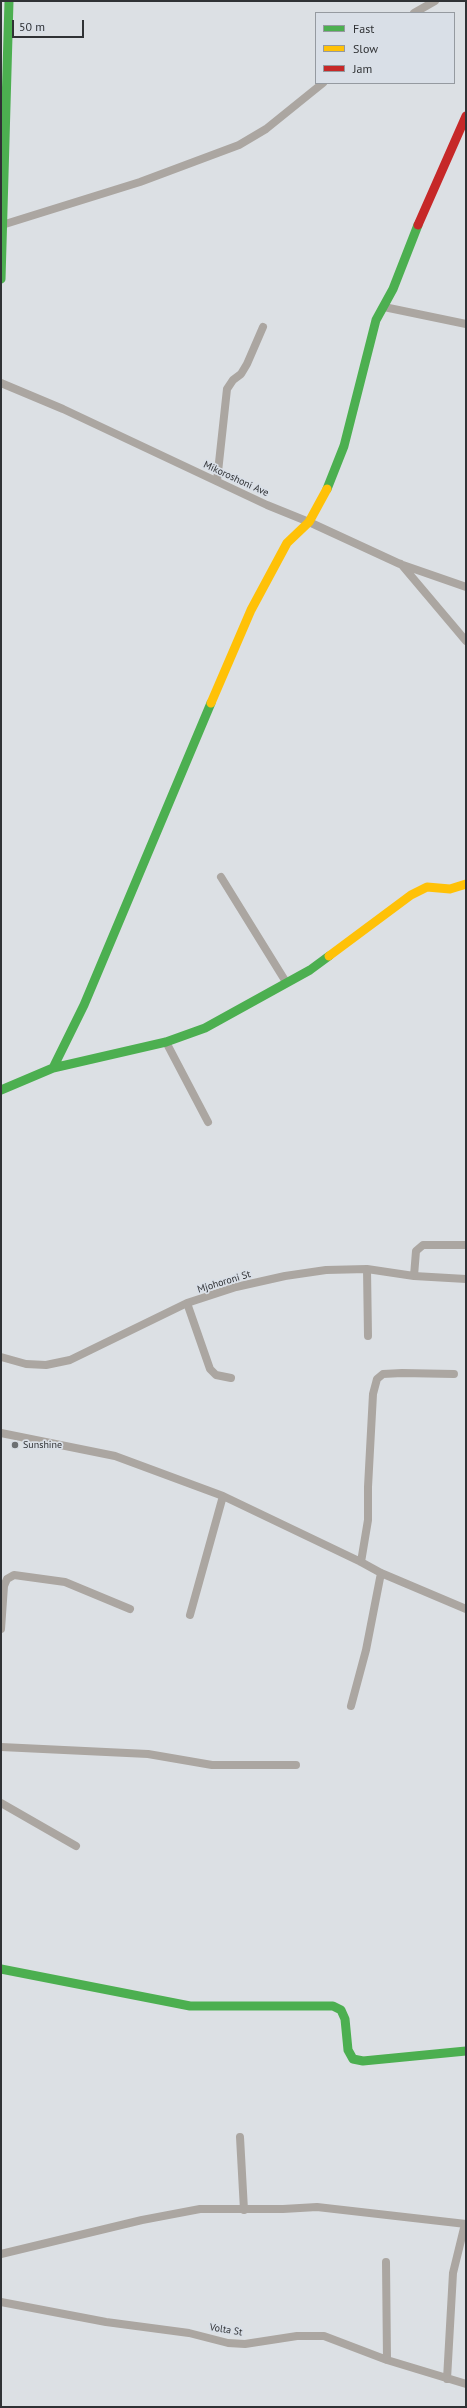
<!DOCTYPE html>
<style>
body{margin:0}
#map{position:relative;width:467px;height:2408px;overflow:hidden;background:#dce0e4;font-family:"PT Sans",sans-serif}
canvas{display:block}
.frame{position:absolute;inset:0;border:2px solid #303235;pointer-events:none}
.legend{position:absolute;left:315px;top:12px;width:140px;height:72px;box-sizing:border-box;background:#d9dfe7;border:1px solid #959aa0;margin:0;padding:5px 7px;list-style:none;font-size:12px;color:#303235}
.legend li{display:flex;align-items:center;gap:8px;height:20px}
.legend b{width:20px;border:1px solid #959aa0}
.scale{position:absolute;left:12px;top:20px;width:72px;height:18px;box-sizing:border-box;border:2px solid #303235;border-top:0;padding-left:5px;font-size:12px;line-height:14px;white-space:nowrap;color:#303235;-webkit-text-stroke:3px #d9dfe7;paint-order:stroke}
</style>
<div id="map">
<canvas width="467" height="2408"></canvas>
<div class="frame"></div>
<ul class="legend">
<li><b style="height:5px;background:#4caf50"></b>Fast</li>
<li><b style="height:5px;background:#ffc107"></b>Slow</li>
<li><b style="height:5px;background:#c62828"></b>Jam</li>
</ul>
<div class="scale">50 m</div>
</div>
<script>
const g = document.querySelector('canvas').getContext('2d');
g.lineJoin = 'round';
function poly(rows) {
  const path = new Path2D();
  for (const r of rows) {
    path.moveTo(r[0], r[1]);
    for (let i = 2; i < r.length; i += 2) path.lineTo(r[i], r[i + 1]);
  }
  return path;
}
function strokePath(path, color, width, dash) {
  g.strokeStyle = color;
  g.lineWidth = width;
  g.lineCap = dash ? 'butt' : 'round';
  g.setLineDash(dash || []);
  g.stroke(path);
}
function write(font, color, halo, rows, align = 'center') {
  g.font = font + ' "PT Sans",sans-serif';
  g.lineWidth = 3.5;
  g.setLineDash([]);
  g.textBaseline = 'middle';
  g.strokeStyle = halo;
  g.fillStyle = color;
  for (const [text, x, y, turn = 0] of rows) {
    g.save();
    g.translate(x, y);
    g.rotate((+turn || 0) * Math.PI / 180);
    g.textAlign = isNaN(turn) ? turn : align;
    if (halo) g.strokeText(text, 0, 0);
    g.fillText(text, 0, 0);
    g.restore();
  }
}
strokePath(poly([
 [414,13,435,1],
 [2,225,140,182,239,145,266,129,323,83],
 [384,307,466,324],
 [1,383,63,409,267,505,309,522,400,564,466,587],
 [217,481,227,389,233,380,241,374,247,364,263,327],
 [401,564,466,641],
 [221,877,286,982],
 [166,1042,208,1122],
 [367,1269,368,1336],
 [414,1276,416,1251,423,1245,466,1245],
 [187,1303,210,1369,216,1375,231,1378],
 [1,1357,26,1364,46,1365,70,1360,187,1303,236,1287,285,1276,326,1270,367,1269,414,1276,466,1279],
 [1,1433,115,1456,223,1496,361,1562,381,1573,466,1609],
 [361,1562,368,1520,368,1487,373,1394,377,1379,383,1374,402,1373,454,1374],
 [190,1615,223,1496],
 [1,1629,4,1586,7,1579,14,1575,65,1582,130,1609],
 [351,1706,366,1650,381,1573],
 [1,1747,148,1754,212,1765,296,1765],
 [1,1803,76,1846],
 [240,2137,244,2210],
 [1,2254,142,2220,200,2209,283,2209,317,2207,466,2224],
 [386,2262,387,2360],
 [1,2302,106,2322,189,2333,228,2343,245,2344,297,2336,324,2336,387,2360,466,2384],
 [447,2379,453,2273,465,2224]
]), '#aba6a1', 8);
strokePath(poly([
 [1,279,9,1],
 [327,489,344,446,376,320,393,289,418,225],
 [53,1068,84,1005,211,703],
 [1,1090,53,1068,166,1042,205,1028,310,970,329,956],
 [1,1969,190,2006,333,2006,341,2010,345,2019,348,2050,353,2059,363,2061,466,2051]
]), '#4caf50', 9);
strokePath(poly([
 [211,703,251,610,287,543,309,522,327,489],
 [329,956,411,895,427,887,450,889,466,884]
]), '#ffc107', 9);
strokePath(poly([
 [418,225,466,116]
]), '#c62828', 9);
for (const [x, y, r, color] of [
 [15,1445,4,"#6c6f72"]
]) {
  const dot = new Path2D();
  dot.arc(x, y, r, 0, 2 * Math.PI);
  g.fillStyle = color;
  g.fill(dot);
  strokePath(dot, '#d9dfe7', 1.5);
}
write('10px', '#303235', '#d9dfe7', [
 ["Mikoroshoni Ave",236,479,25],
 ["Mjohoroni St",224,1282,-17],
 ["Volta St",226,2330,9]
]);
write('10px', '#303235', '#d9dfe7', [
 ["Sunshine",23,1445]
], 'left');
</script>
